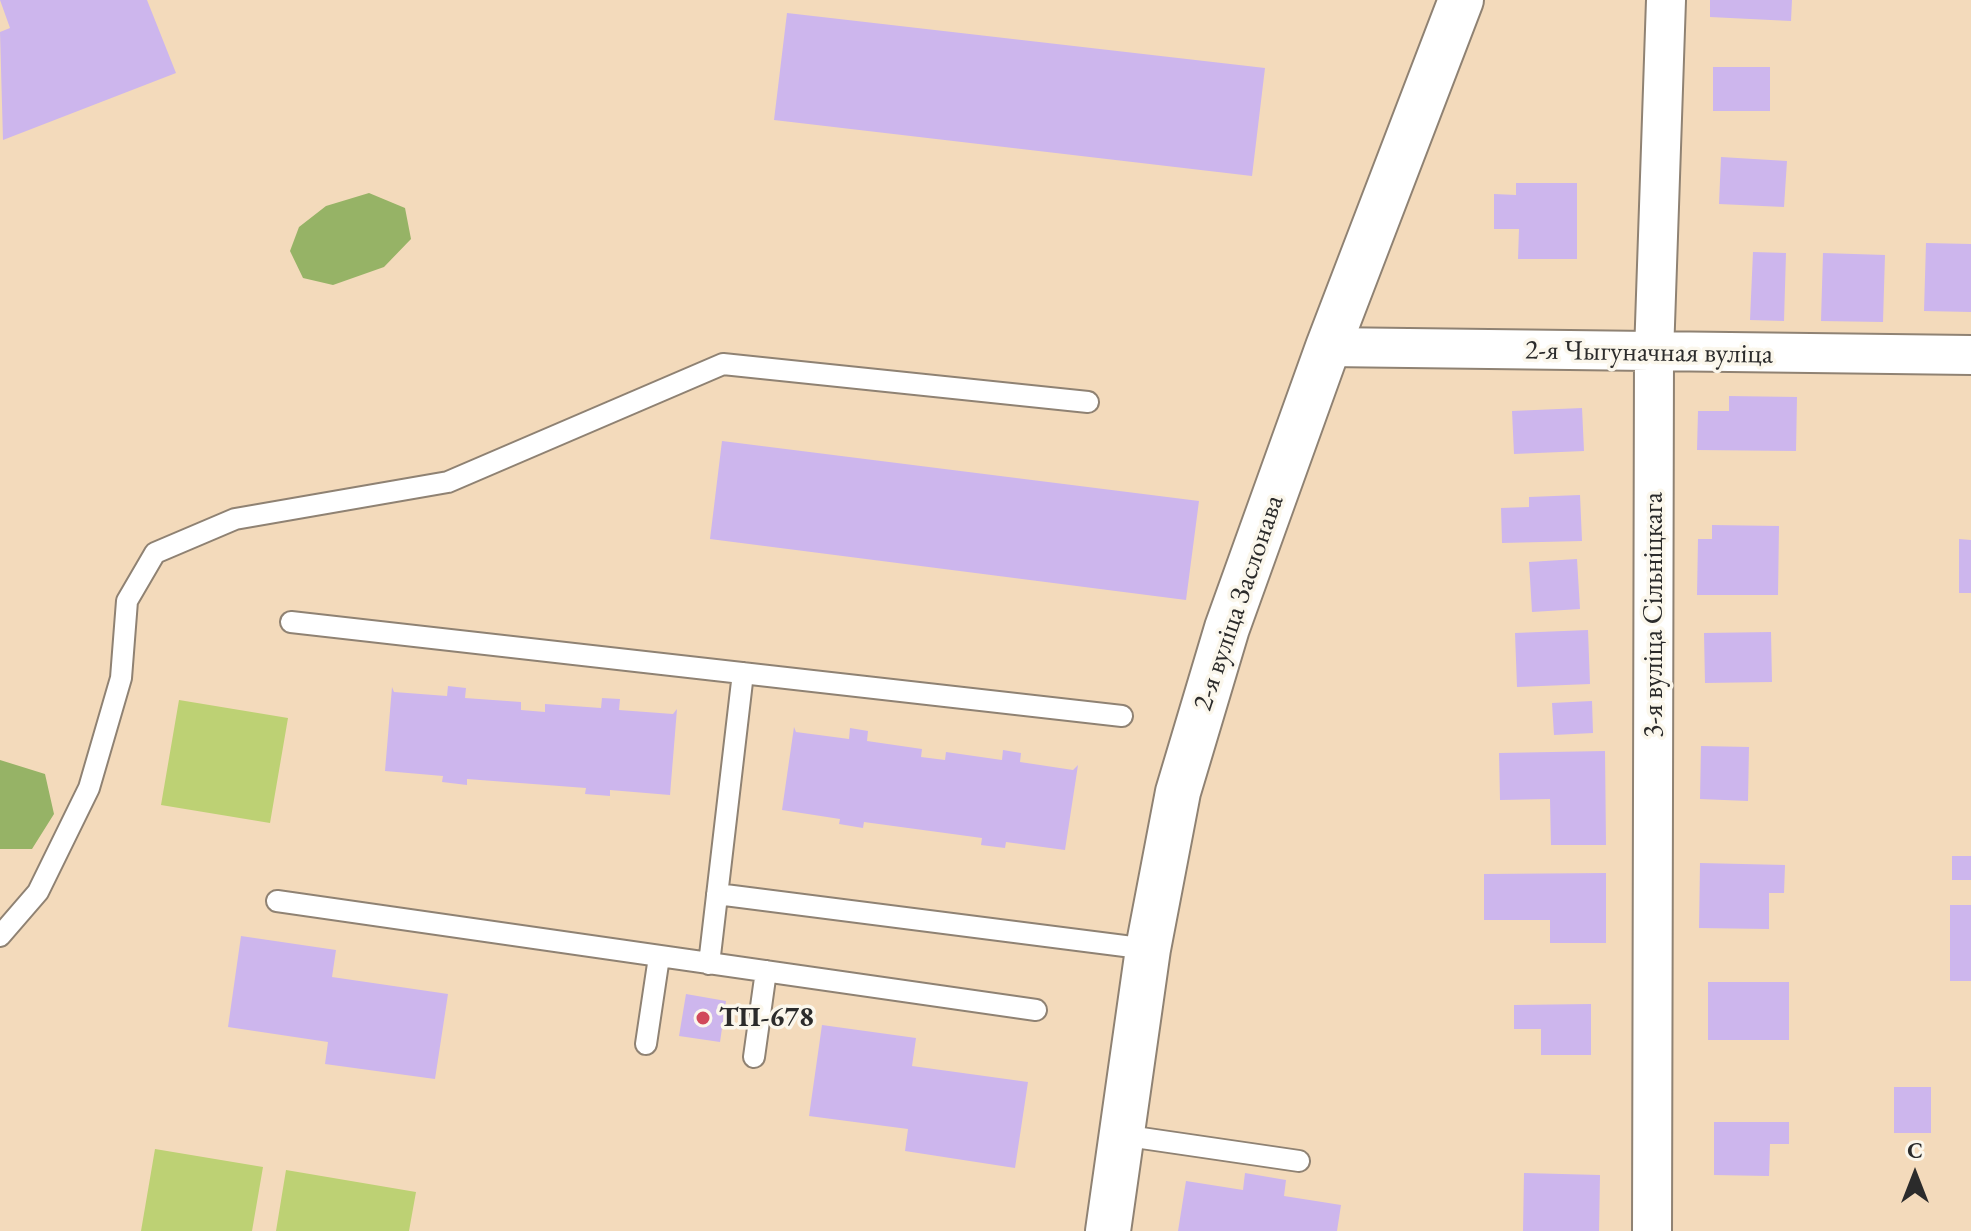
<!DOCTYPE html>
<meta charset="utf-8">
<style>
body{margin:0}
#map{position:relative;width:1971px;height:1231px;overflow:hidden;background:#f3dabb;font-family:"EB Garamond",serif}
canvas{display:block}
.north{position:absolute;left:1875px;top:1135px;width:80px;height:80px;-webkit-text-stroke:6px #fbf7ec;paint-order:stroke;rotate:0deg;font-size:22px;font-weight:700;line-height:32px;text-align:center;color:#2b2b2b}
.north::after{content:'';display:block;margin:auto;width:28px;height:36px;background:#2b2b2b;clip-path:polygon(50% 0,100% 100%,50% 72%,0 100%)}
</style>
<div id="map">
<canvas width="1971" height="1231"></canvas>
<div class="north">С</div>
</div>
<script>
const g = document.querySelector('canvas').getContext('2d');
g.lineJoin = 'round';
function paint(path, color) {
  g.fillStyle = color;
  g.fill(path, 'evenodd');
}
function poly(rows) {
  const path = new Path2D();
  for (const r of rows) {
    path.moveTo(r[0], r[1]);
    for (let i = 2; i < r.length; i += 2) path.lineTo(r[i], r[i + 1]);
  }
  return path;
}
function strokePath(path, color, width, dash) {
  g.strokeStyle = color;
  g.lineWidth = width;
  g.lineCap = dash ? 'butt' : 'round';
  g.setLineDash(dash || []);
  g.stroke(path);
}
function write(font, color, halo, rows, align = 'center') {
  g.font = font + ' "EB Garamond",serif';
  g.lineWidth = 7;
  g.setLineDash([]);
  g.textBaseline = 'middle';
  g.strokeStyle = halo;
  g.fillStyle = color;
  for (const [text, x, y, turn = 0] of rows) {
    g.save();
    g.translate(x, y);
    g.rotate((+turn || 0) * Math.PI / 180);
    g.textAlign = isNaN(turn) ? turn : align;
    if (halo) g.strokeText(text, 0, 0);
    g.fillText(text, 0, 0);
    g.restore();
  }
}
paint(poly([
 [179,700,288,718,270,823,161,805],
 [155,1149,263,1167,252,1231,141,1231],
 [286,1170,416,1192,409,1231,276,1231]
]), '#bdd174');
paint(poly([
 [369,193,405,208,411,239,384,267,333,285,303,278,290,251,299,227,326,206],
 [0,760,45,774,54,814,32,849,0,849]
]), '#96b366');
paint(poly([
 [0,0,147,0,176,73,3,140,0,32,10,28],
 [1710,0,1792,0,1791,21,1710,17],
 [787,13,1265,68,1252,176,774,120],
 [1713,67,1770,67,1770,111,1713,111],
 [1721,157,1787,161,1784,207,1719,204],
 [1516,183,1577,183,1577,259,1518,259,1519,229,1494,229,1494,194,1516,195],
 [1926,243,1971,244,1971,312,1924,311],
 [1753,252,1786,253,1784,321,1750,320],
 [1823,253,1885,255,1883,322,1821,321],
 [1729,396,1797,397,1796,451,1697,450,1698,411,1729,411],
 [1582,408,1584,451,1514,454,1512,411],
 [722,441,1199,501,1186,600,710,539],
 [1580,495,1582,541,1502,543,1501,508,1529,507,1529,497],
 [1712,525,1779,526,1778,595,1697,595,1698,539,1712,539],
 [1959,539,1971,540,1971,593,1959,593],
 [1577,559,1580,609,1532,612,1529,562],
 [1588,630,1590,684,1517,687,1515,633],
 [1771,632,1772,682,1705,683,1704,633],
 [448,686,466,688,465,698,521,702,521,710,545,712,545,704,601,708,602,698,620,699,619,710,673,714,677,709,670,795,610,790,610,796,585,794,586,788,467,779,467,785,442,782,443,776,385,771,392,687,394,692,447,696],
 [1592,701,1593,733,1554,735,1552,703],
 [794,727,796,732,849,739,850,728,868,731,867,741,922,749,921,757,945,760,946,752,1002,760,1003,750,1021,753,1020,762,1073,770,1078,765,1065,850,1006,842,1005,848,981,845,982,838,864,822,863,828,839,824,840,819,782,810],
 [1701,746,1749,747,1748,801,1700,799],
 [1605,751,1606,845,1551,845,1550,799,1500,800,1499,753],
 [1952,856,1971,856,1971,880,1952,880],
 [1700,863,1785,865,1784,893,1769,893,1769,929,1699,928],
 [1606,873,1606,943,1550,943,1550,920,1484,920,1484,874],
 [1950,905,1971,905,1971,981,1950,981],
 [241,936,336,950,332,977,448,994,435,1079,325,1064,328,1042,228,1027],
 [1708,982,1789,982,1789,1040,1708,1040],
 [686,994,726,1001,720,1042,679,1036],
 [1591,1004,1591,1055,1541,1055,1541,1029,1514,1029,1514,1005],
 [822,1025,916,1038,912,1066,1028,1082,1015,1168,905,1151,908,1129,809,1116],
 [1894,1087,1931,1087,1931,1133,1894,1133],
 [1714,1122,1789,1122,1789,1144,1770,1144,1769,1176,1714,1175],
 [1245,1173,1286,1180,1284,1196,1341,1205,1337,1231,1178,1231,1186,1181,1243,1190],
 [1524,1173,1600,1175,1599,1231,1523,1231]
]), '#cdb6ed');
const service = poly([
 [291,622,1122,716],
 [717,894,1148,949],
 [277,901,1036,1010],
 [0,936,38,892,89,788,121,678,127,601,155,553,235,519,448,482,723,364,1088,402],
 [709,964,743,673],
 [646,1044,659,957],
 [754,1057,766,971],
 [1121,1135,1299,1161]
]);
const minor = poly([
 [1328,347,1971,355],
 [1652,1231,1654,354,1666,0]
]);
const secondary = poly([
 [1108,1231,1148,949,1178,792,1227,628,1328,347,1461,0]
]);
strokePath(service, '#8f8273', 24);
strokePath(minor, '#8f8273', 42);
strokePath(secondary, '#8f8273', 48);
strokePath(service, '#fff', 20);
strokePath(minor, '#fff', 38);
strokePath(secondary, '#fff', 44);
for (const [x, y, r, color] of [
 [703,1018,8,"#d1495b"]
]) {
  const dot = new Path2D();
  dot.arc(x, y, r, 0, 2 * Math.PI);
  g.fillStyle = color;
  g.fill(dot);
  strokePath(dot, '#fbf7ec', 3);
}
write('28px', '#2b2b2b', '#fbf7ec', [
 ["2-я Чыгуначная вуліца",1649,353,1],
 ["2-я вуліца Заслонава",1239,603,-71],
 ["3-я вуліца Сільніцкага",1654,615,-90]
]);
write('bold 28px', '#2b2b2b', '#fbf7ec', [
 ["ТП-678",719,1018]
], 'left');
</script>
